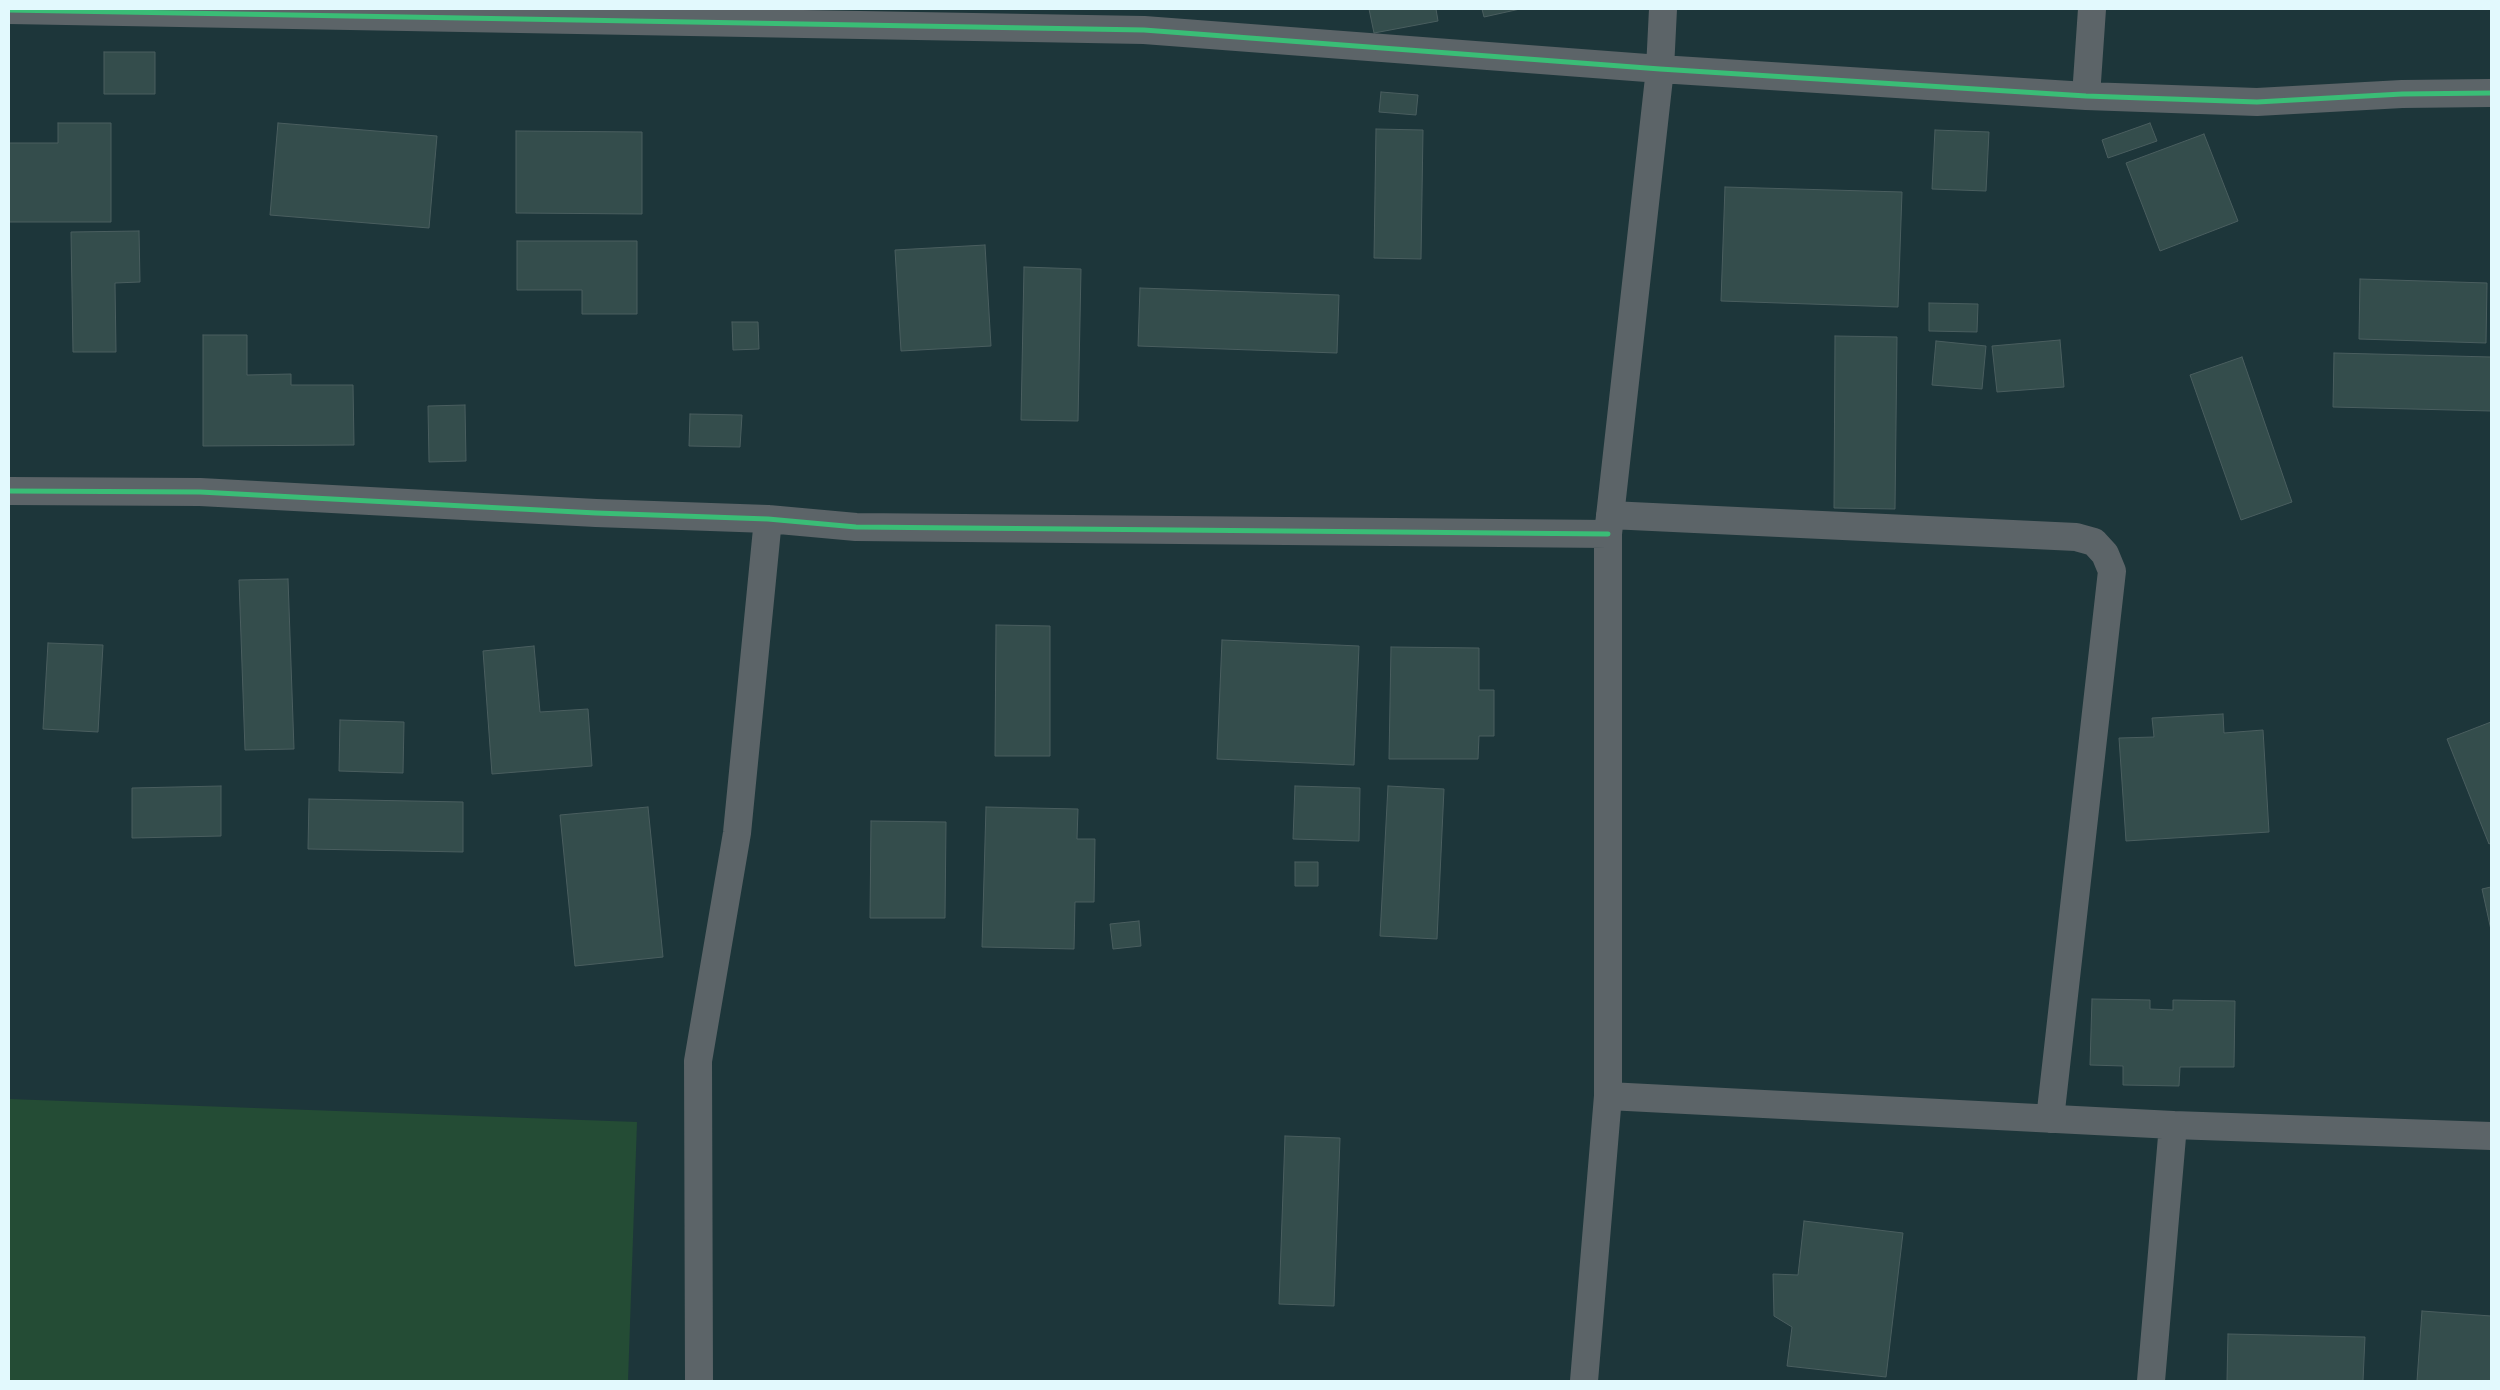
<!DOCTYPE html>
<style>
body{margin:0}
#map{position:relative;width:2500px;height:1390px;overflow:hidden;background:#1d363a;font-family:Barlow,sans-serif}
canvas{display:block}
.frame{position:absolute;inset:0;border:10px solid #e2f9fd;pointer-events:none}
</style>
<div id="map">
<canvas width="2500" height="1390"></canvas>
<div class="frame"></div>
</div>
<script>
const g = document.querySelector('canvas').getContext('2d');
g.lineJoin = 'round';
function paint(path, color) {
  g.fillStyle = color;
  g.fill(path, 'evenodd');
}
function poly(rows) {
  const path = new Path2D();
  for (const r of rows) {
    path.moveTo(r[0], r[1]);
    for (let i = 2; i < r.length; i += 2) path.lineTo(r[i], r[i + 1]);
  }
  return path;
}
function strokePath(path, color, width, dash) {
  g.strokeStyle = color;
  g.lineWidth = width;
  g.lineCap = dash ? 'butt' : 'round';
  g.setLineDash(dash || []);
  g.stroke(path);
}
paint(poly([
 [9,1099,637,1122,628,1381,9,1381]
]), '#244c35');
const building = poly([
 [1369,9,1436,9,1438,21,1374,33,1369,9],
 [1482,9,1520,9,1484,17,1482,9],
 [104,52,155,52,155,94,104,94,104,52],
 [1381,92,1418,95,1416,115,1379,112,1381,92],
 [58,123,111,123,111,222,9,222,9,143,58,143,58,123],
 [278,123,437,136,429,228,270,215,278,123],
 [2150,123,2157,141,2108,158,2102,140,2150,123],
 [1376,129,1423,130,1421,259,1374,258,1376,129],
 [1935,130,1989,132,1986,191,1932,189,1935,130],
 [516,131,642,132,642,214,516,213,516,131],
 [2204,134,2238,221,2160,251,2126,163,2204,134],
 [1725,187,1902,192,1898,307,1721,301,1725,187],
 [139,231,140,282,115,283,116,352,73,352,71,232,139,231],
 [517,241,637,241,637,314,582,314,582,290,517,290,517,241],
 [985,245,991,346,901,351,895,250,985,245],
 [1024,267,1081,269,1078,421,1021,420,1024,267],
 [2360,279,2487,283,2486,343,2359,339,2360,279],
 [1140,288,1339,295,1337,353,1138,346,1140,288],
 [1929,303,1978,304,1977,332,1929,331,1929,303],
 [732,322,758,322,759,349,733,350,732,322],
 [203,335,247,335,247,375,291,374,291,385,353,385,354,445,203,446,203,335],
 [1835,336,1897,337,1895,509,1834,508,1835,336],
 [2060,340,2064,387,1997,392,1992,346,2060,340],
 [1936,341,1986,346,1982,389,1932,385,1936,341],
 [2334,353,2491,357,2491,411,2333,407,2334,353],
 [2242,357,2292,502,2241,520,2190,375,2242,357],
 [465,405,466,461,429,462,428,406,465,405],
 [690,414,742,415,740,447,689,446,690,414],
 [288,579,294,749,245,750,239,580,288,579],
 [996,625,1050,626,1050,756,995,756,996,625],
 [1222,640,1359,646,1354,765,1217,759,1222,640],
 [48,643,103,645,98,732,43,729,48,643],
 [534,646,540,712,588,709,592,766,492,774,483,651,534,646],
 [1391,647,1479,648,1479,690,1494,690,1494,736,1479,736,1478,759,1389,759,1391,647],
 [2223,714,2224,733,2263,730,2269,832,2126,841,2119,738,2154,737,2152,718,2223,714],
 [340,720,404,722,403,773,339,771,340,720],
 [2491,722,2491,843,2489,844,2447,739,2491,722],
 [221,786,221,836,132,838,132,788,221,786],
 [1295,786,1360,788,1359,841,1293,839,1295,786],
 [1388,786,1444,789,1437,939,1380,936,1388,786],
 [309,799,463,802,463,852,308,849,309,799],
 [648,807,663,957,575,966,560,815,648,807],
 [986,807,1078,809,1077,839,1095,839,1094,902,1075,902,1074,949,982,947,986,807],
 [871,821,946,822,945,918,870,918,871,821],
 [1295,862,1318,862,1318,886,1295,886,1295,862],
 [2491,887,2491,930,2482,889,2491,887],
 [1139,921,1141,946,1113,949,1110,924,1139,921],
 [2092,999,2150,1000,2150,1009,2173,1010,2173,1000,2235,1001,2234,1067,2180,1067,2179,1086,2123,1085,2123,1066,2090,1065,2092,999],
 [1285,1136,1340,1138,1334,1306,1279,1304,1285,1136],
 [1804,1221,1903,1233,1886,1377,1787,1366,1792,1327,1774,1316,1773,1274,1798,1275,1804,1221],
 [2422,1311,2491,1316,2491,1381,2417,1381,2422,1311],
 [2228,1334,2365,1337,2363,1381,2227,1381,2228,1334]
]);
paint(building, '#344d4c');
strokePath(building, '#4a5e5f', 1);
strokePath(poly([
 [9,10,1144,30,1660,69,2086,96,2257,102,2402,94,2491,93],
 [2086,96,2092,9],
 [9,491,200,492,596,513,768,519,856,527,1608,534],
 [1610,515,2076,537,2094,542,2105,554,2112,571,2050,1119],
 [1608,1096,2173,1125,2491,1136],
 [699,1381,698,1061,737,833,768,519],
 [1584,1381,1608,1096,1608,534,1660,69,1663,9],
 [2151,1381,2173,1125]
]), '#5c6468', 28);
strokePath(poly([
 [9,10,1144,30,1660,69,2086,96,2257,102,2402,94,2491,93],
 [9,491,200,492,596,513,768,519,856,527,1608,534]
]), '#3abd76', 5);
</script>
